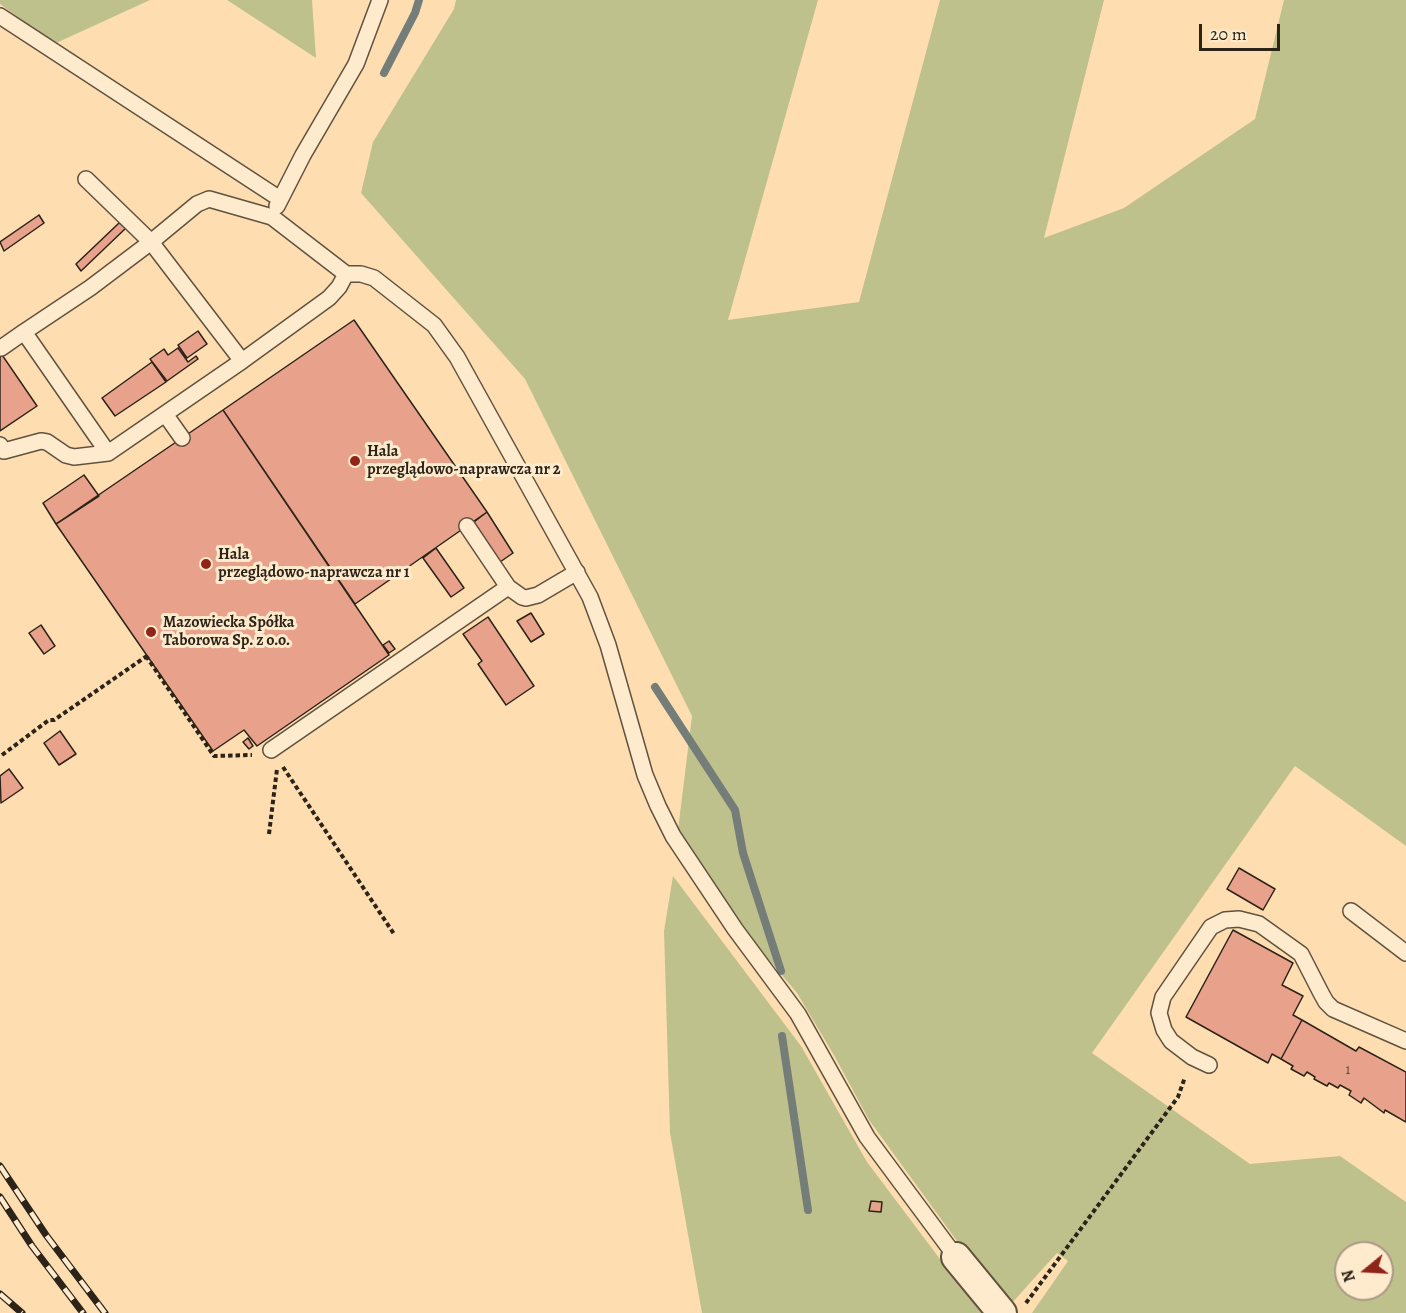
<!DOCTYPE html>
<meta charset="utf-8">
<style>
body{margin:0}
#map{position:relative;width:1406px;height:1313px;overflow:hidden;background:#fedeb1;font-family:Alegreya,serif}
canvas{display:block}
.north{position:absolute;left:1334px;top:1241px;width:60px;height:60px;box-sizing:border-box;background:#feeacc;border:2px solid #aa9a84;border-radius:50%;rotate:252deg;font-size:16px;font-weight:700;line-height:24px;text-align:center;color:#2c2319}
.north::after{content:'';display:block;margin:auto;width:21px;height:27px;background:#8f2418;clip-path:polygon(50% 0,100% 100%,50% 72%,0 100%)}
.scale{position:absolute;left:1199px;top:24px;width:81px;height:27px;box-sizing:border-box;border:3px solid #2c2319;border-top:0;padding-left:8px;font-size:18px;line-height:21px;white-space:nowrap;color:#2c2319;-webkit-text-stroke:4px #feeacc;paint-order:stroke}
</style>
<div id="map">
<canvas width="1406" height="1313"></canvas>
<div class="north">N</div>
<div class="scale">20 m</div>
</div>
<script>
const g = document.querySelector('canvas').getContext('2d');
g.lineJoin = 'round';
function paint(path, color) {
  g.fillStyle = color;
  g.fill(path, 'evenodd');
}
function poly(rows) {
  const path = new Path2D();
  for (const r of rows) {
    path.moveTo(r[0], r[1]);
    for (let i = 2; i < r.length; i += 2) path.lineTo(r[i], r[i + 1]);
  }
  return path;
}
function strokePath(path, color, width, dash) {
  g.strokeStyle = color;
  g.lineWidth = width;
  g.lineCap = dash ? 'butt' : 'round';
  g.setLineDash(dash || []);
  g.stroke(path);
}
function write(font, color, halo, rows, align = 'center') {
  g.font = font + ' Alegreya,serif';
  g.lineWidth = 6;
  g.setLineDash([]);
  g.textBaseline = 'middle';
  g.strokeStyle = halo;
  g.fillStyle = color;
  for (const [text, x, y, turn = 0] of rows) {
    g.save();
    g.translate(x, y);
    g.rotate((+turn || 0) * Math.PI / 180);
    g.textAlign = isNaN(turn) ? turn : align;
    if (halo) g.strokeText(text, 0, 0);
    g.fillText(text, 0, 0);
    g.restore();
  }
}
paint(poly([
 [0,0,150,0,54,44,0,4],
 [227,0,312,0,316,58],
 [456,0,818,0,728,320,859,302,940,0,1104,0,1044,238,1124,208,1255,119,1284,0,1406,0,1406,846,1295,766,1092,1053,1250,1164,1340,1156,1406,1202,1406,1313,1032,1313,1068,1261,1057,1253,1011,1304,957,1241,869,1120,835,1057,797,993,758,947,678,830,692,716,525,379,361,193,373,142,454,9],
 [1346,1253,1382,1253,1382,1289,1346,1289],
 [673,876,801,1046,867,1162,952,1275,986,1313,702,1313,670,1133,664,931]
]), '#bfc18d');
strokePath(poly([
 [384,73,415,13,419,0],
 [655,687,735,810,743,853,781,971],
 [782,1036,808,1210]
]), '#757d78', 8);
const building = poly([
 [39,215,44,223,4,251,0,242,39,215],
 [119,223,126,228,81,271,76,264,119,223],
 [354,320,487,512,355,604,223,410,354,320],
 [198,331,207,344,187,358,178,345,198,331],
 [178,348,188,362,196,356,198,359,167,381,150,359,164,349,168,355,178,348],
 [0,352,37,406,0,431,0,352],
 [152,362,166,382,115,416,102,398,152,362],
 [223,410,389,655,257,746,244,730,213,751,56,524,223,410],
 [84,475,99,496,56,524,43,503,84,475],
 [487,512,513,553,500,562,474,522,487,512],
 [436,548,464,588,451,597,423,558,436,548],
 [531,613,544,634,531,642,517,621,531,613],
 [488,617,534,686,506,705,478,664,482,661,463,634,488,617],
 [41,625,55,646,44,654,29,633,41,625],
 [389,641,395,649,389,653,383,645,389,641],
 [60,731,76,754,59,765,44,743,60,731],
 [248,738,253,746,249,749,243,742,248,738],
 [9,769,23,788,1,803,0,776,9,769],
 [1239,868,1275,889,1263,910,1227,889,1239,868],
 [1233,930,1293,963,1282,985,1303,996,1293,1015,1302,1020,1281,1059,1272,1054,1268,1063,1186,1017,1233,930],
 [1302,1020,1356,1051,1359,1047,1406,1072,1406,1122,1385,1110,1384,1113,1364,1098,1361,1103,1349,1095,1351,1091,1340,1085,1338,1088,1329,1083,1327,1086,1314,1079,1315,1077,1307,1072,1304,1076,1291,1069,1293,1066,1281,1059,1302,1020],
 [871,1201,882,1202,881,1212,869,1211,871,1201]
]);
paint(building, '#e8a28c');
strokePath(building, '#2c2319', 1.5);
const service = poly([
 [0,16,280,199],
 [86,179,151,242,242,361,108,453,24,332,90,288,151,242,197,204,209,199,272,217,346,274,361,274,374,278,434,325,457,357,590,597,608,645,645,775,658,806,673,836,735,929,798,1014,867,1137,956,1257],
 [277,206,303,155,356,64,380,0],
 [1,348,24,332],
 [242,361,329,298,339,287,346,274],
 [165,414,182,438],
 [0,445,4,451,41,441,47,442,66,455,74,457,108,453],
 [467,526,508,587,522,597,526,598,538,595,577,572],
 [271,750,508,587],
 [1351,911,1406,953],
 [1209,1065,1192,1057,1171,1041,1164,1030,1159,1013,1163,997,1211,927,1225,920,1239,919,1259,924,1301,954,1321,993,1326,1002,1333,1009,1406,1041]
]);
const minor = poly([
 [956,1257,1002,1313]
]);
strokePath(service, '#60523f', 18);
strokePath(minor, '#60523f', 32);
strokePath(poly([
 [146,656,214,756,252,755],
 [2,755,49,720,54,720,147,656],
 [283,767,394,934],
 [269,834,277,769],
 [1026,1303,1178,1097,1185,1077]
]), '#2c2319', 4, [4.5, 3]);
strokePath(service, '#feeacc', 15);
strokePath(minor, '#feeacc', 28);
const rail = poly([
 [0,1166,46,1235,105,1313],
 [0,1197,32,1246,83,1313],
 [0,1294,22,1313]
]);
strokePath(rail, '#2c2319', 7);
strokePath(rail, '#feeacc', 4.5, [14]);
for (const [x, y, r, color] of [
 [355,461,6,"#8f2418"],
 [206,564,6,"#8f2418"],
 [151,632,6,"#8f2418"]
]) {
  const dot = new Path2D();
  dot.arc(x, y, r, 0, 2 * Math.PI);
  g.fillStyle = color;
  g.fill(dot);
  strokePath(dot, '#feeacc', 2);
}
write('14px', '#5b4336', null, [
 ["1",1348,1071]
]);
write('bold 16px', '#2c2319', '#feeacc', [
 ["Hala",367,452],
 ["przeglądowo-naprawcza nr 2",367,470],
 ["Hala",218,555],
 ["przeglądowo-naprawcza nr 1",218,573],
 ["Mazowiecka Spółka",163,623],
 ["Taborowa Sp. z o.o.",163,641]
], 'left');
</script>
